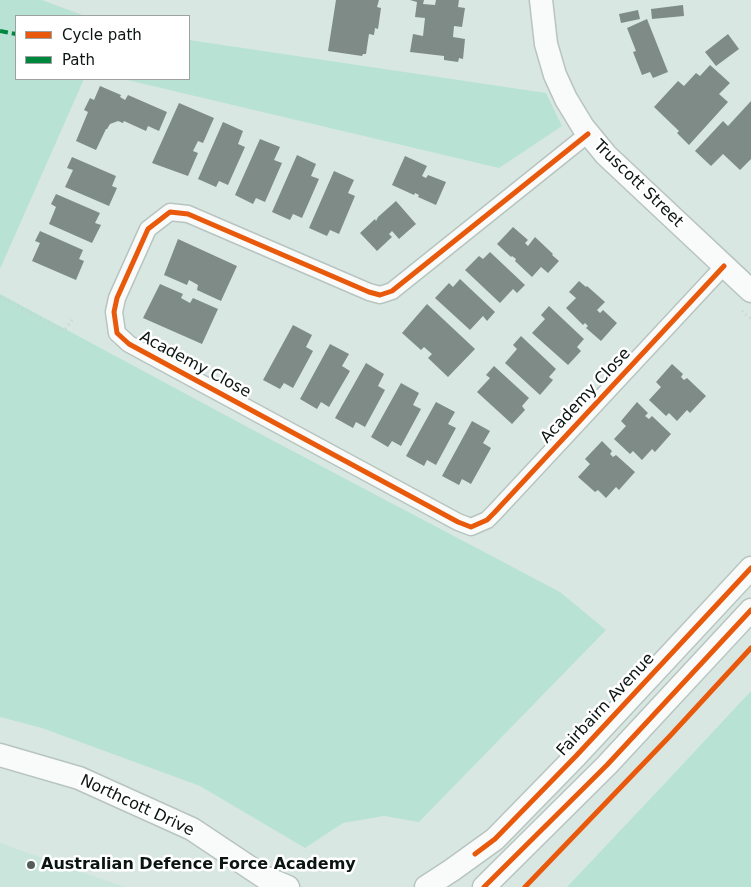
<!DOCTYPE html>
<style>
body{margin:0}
#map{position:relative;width:751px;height:887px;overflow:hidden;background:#d8e7e2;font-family:"DejaVu Sans",sans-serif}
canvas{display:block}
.legend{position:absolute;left:15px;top:15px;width:175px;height:65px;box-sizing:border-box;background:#fff;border:1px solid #9da1a0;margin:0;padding:6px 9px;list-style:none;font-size:15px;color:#0b1511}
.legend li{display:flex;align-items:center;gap:10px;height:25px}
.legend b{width:25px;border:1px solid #9da1a0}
</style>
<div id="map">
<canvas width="751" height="887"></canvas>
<ul class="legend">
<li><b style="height:6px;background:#e8590c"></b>Cycle path</li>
<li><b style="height:6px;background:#00873e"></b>Path</li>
</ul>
</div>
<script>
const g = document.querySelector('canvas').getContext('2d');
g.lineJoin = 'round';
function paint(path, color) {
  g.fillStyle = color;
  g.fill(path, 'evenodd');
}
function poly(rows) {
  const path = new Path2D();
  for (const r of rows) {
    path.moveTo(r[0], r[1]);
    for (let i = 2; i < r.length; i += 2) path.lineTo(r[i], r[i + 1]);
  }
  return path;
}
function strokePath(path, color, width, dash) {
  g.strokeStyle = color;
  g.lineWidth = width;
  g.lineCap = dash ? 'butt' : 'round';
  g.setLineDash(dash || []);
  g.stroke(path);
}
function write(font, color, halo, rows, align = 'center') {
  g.font = font + ' "DejaVu Sans",sans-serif';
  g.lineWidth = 5;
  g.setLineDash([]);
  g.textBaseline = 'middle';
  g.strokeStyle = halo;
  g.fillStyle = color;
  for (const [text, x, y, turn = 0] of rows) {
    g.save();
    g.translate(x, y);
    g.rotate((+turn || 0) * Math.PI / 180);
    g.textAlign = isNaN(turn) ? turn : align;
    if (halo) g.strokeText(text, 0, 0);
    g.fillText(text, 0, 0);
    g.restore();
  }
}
paint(poly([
 [0,843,124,887,0,887]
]), '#cae5db');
paint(poly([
 [0,0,42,0,85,16,16,16,16,79,84,79,0,269],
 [189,40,546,93,562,126,499,168,123,79,189,79],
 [0,294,266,437,560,592,606,630,419,822,384,816,343,823,305,848,200,786,42,728,0,717],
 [751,691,751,887,567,887,668,780]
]), '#b8e3d4');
paint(poly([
 [336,0,379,0,377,7,381,8,378,29,375,28,374,35,369,34,366,54,363,54,362,56,328,51],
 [410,0,424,0,423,4,435,5,436,0,459,0,458,7,465,8,462,27,454,26,453,37,465,39,463,59,459,58,458,62,444,60,444,56,410,52,413,34,423,36,425,18,415,17,417,2],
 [683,5,684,16,652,19,651,9],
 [638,10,640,19,621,23,619,14],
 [647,19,668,72,653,78,650,72,642,75,633,52,636,51,627,28],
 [728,34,739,49,716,66,705,52],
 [710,65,730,83,719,94,728,102,689,145,677,133,679,131,654,107,678,81,684,86,696,73,700,76],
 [100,86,121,95,120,97,125,100,128,95,167,112,159,131,148,126,146,131,124,121,123,123,118,121,110,124,107,129,106,129,96,150,76,141,88,112,84,110,90,98,94,100],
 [751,101,751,159,740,170,723,154,711,166,695,151,723,121,728,126],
 [179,103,214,118,203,143,198,141,193,151,198,153,188,176,152,163],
 [223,122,243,131,238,144,245,147,228,185,219,181,216,187,198,179],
 [260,139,280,147,274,160,282,163,265,202,256,198,253,204,235,195],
 [297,155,316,164,311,176,319,179,302,218,293,214,290,220,272,212],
 [405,156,427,166,422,176,426,178,428,175,446,182,436,205,418,197,419,195,415,193,414,195,392,185],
 [72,157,116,176,112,186,117,188,109,206,65,187,73,170,67,168],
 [334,171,354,180,348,193,355,196,339,234,330,230,327,236,309,228],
 [56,194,100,213,95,223,101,225,92,243,49,224,56,207,51,204],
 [396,201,416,224,399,239,392,231,389,234,392,237,377,251,360,233,375,219,376,221,378,217],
 [513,227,528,240,525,243,528,246,535,237,553,254,552,255,559,261,548,273,541,267,532,277,515,261,516,259,512,256,511,257,497,244],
 [40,231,83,250,79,259,84,261,76,280,32,261,40,243,35,241],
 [178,239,237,266,221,301,197,290,198,285,189,280,187,285,164,275],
 [490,252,525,285,517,293,513,289,500,303,465,270,479,256,483,259],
 [460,279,495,312,487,321,483,316,470,330,435,298,449,283,453,287],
 [579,281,586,287,587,286,605,302,597,310,600,313,603,310,617,323,601,341,586,328,588,326,585,323,583,325,566,308,576,298,569,292],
 [160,284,183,294,181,298,190,303,193,298,218,309,202,344,143,318],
 [427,304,475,349,448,377,428,358,432,354,424,347,421,350,402,333],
 [549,306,584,339,577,347,581,351,568,365,532,333,545,319,541,315],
 [293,325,312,335,306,347,313,351,293,388,284,383,280,389,263,380],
 [521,336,556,369,549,377,553,380,540,395,505,363,517,349,513,345],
 [330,344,349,354,342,366,350,371,329,407,321,402,317,409,300,399],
 [366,363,384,374,378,386,385,390,365,427,356,422,353,428,335,418],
 [672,364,683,374,681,377,684,380,687,378,706,396,690,413,687,410,677,421,669,413,666,416,649,400,661,387,656,382],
 [494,366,529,398,522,406,525,410,512,424,477,392,490,378,486,375],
 [401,383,419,393,413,405,421,409,401,446,392,441,388,447,371,437],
 [436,402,455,412,448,424,456,428,436,465,427,460,424,466,406,456],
 [637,402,648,413,645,416,649,419,652,416,671,434,655,452,652,449,642,460,633,451,630,454,614,439,626,426,621,421],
 [472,421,490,431,483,443,491,448,471,484,462,479,459,485,442,476],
 [602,441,612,451,610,454,613,457,616,455,635,472,619,490,616,487,606,498,598,490,595,492,578,477,590,464,585,459]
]), '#7f8b87');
const street = poly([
 [588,134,392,291,380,295,369,292,188,214,170,212,148,229,117,298,114,312,117,333,129,344,458,522,471,527,487,520,494,513,724,266]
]);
const secondary = poly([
 [541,0,546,44,555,75,566,99,583,127,606,155,751,291],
 [0,755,79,778,192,829,264,877,288,887],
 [426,887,452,870,495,839,576,756,751,568],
 [484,887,607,765,751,610]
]);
strokePath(street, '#b8c4bf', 19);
strokePath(secondary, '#b8c4bf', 25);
strokePath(poly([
 [0,297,64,331,72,320],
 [742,311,751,319]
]), '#cbd0ce', 3, [1, 4]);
strokePath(street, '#f9fbfb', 16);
strokePath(secondary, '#f9fbfb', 22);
strokePath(poly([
 [0,31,16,34]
]), '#00873e', 4, [8, 4]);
strokePath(poly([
 [588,134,392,291,380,295,369,292,188,214,170,212,148,229,117,298,114,312,117,333,129,344,458,522,471,527,487,520,494,513,724,266],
 [475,854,495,839,576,756,751,568],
 [484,887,607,765,751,610],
 [525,887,669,737,751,648]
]), '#e8590c', 5);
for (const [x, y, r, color] of [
 [31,865,5,"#535e5a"]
]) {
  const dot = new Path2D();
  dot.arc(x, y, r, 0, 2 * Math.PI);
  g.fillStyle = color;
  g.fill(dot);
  strokePath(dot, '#fff', 2);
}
write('16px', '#0b1511', '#fff', [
 ["Truscott Street",638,184,44],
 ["Academy Close",195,365,28],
 ["Academy Close",586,396,-47],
 ["Fairbairn Avenue",606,705,-47],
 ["Northcott Drive",137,806,25]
]);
write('bold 16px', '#0b1511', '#fff', [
 ["Australian Defence Force Academy",41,865]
], 'left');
</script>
